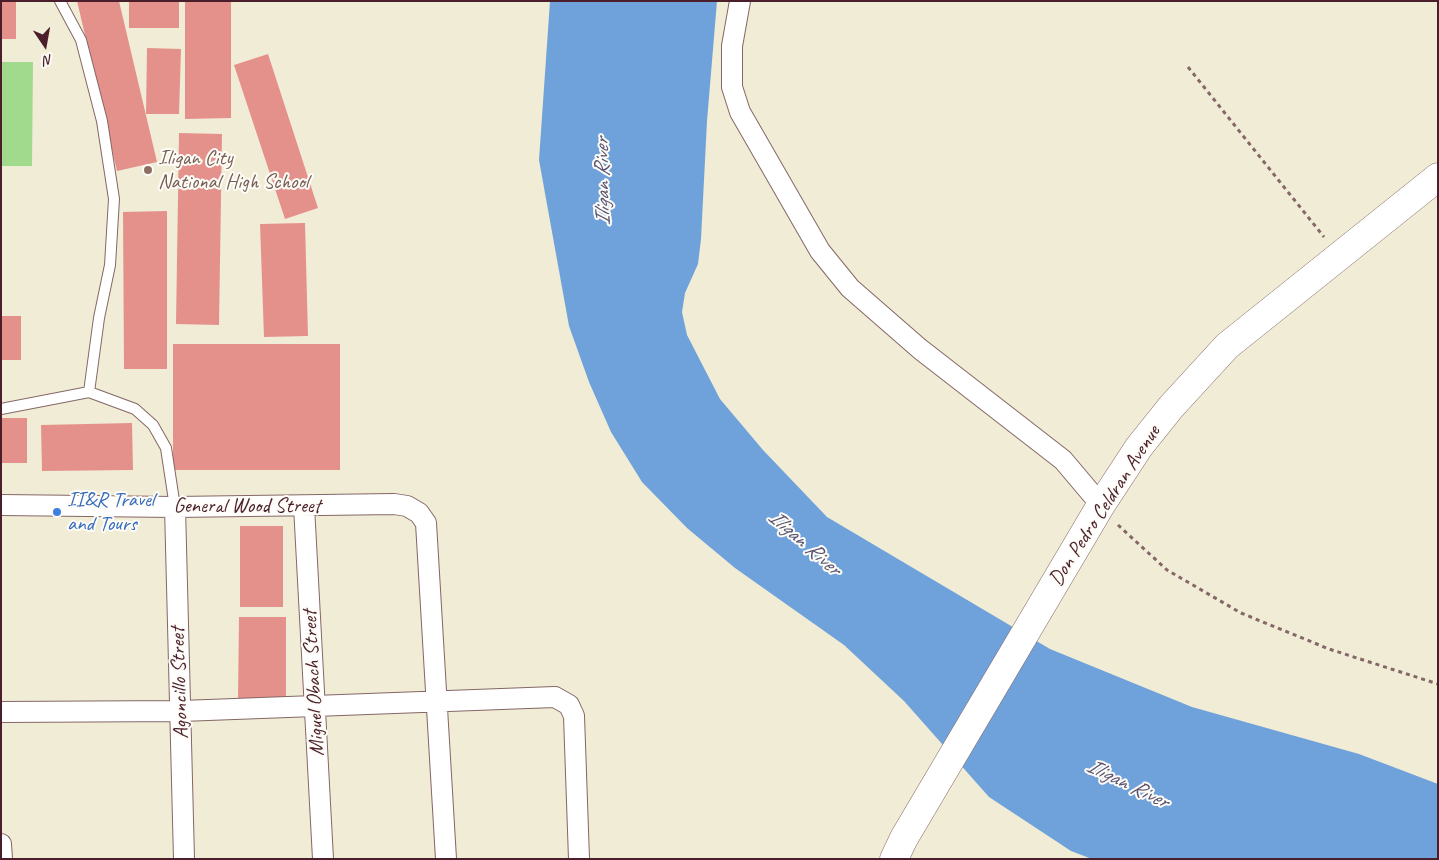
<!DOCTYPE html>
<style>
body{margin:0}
#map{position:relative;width:1439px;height:860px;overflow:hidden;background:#f1ecd5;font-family:Caveat,sans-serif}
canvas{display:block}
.frame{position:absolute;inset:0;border:2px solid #4a1f2b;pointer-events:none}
.north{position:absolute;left:20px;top:20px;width:50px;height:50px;-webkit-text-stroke:4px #fdfcf7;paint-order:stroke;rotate:168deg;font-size:14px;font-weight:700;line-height:20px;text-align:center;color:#4a1f2b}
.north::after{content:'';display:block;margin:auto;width:18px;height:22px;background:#4a1f2b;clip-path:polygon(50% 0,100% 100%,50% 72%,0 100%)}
</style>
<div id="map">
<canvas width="1439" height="860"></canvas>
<div class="frame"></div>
<div class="north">N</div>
</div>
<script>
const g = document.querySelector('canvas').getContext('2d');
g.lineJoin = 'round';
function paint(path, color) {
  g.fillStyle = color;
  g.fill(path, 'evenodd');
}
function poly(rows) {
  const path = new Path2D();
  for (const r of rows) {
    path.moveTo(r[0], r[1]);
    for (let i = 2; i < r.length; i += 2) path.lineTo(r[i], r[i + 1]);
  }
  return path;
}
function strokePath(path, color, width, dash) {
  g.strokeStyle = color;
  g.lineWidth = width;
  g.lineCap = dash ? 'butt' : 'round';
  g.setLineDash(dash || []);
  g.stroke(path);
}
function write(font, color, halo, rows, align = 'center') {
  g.font = font + ' Caveat,sans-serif';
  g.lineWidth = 4;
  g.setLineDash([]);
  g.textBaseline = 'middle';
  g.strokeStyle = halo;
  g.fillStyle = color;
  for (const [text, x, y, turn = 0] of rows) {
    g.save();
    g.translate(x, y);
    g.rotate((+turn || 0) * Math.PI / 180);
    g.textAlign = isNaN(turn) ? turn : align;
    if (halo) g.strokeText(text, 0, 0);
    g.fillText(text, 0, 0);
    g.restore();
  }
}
paint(poly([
 [1,62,33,62,32,166,1,166]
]), '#a1da8c');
paint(poly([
 [550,1,717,1,707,121,701,239,698,264,685,293,682,312,687,335,720,399,763,450,827,517,1050,649,1192,707,1359,754,1438,784,1438,859,1092,859,1071,851,989,797,904,701,844,645,735,568,687,528,642,482,611,432,589,382,569,326,539,160]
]), '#6fa2da');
paint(poly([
 [1,1,16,1,16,39,1,39],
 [77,1,119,1,157,162,117,171],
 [129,1,179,1,179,28,129,28],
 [185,1,231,1,231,118,185,119],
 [147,48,181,49,179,114,146,114],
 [268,54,318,208,285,219,234,65],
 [179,133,222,134,219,325,176,324],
 [167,211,167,369,124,369,123,212],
 [305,223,308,336,264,337,260,224],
 [1,316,21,316,21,360,1,360],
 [173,344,340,344,340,470,173,470],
 [1,418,27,418,27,463,1,463],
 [132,423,133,470,42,471,41,425],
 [240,526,283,526,283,607,240,607],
 [239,617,286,617,286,699,238,699]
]), '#e5918b');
const service = poly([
 [89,392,135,409,153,425,166,448,175,507],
 [1,409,89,392,99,318,110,265,114,199,102,121,81,40,60,1]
]);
const minor = poly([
 [740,1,732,46,732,87,740,112,820,251,850,288,920,349,1063,460,1101,505],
 [1,505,175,507,394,504,407,506,419,513,426,523,446,859],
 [304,506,323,859],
 [175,507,184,859],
 [1,712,181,711,555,697,569,705,574,716,579,859],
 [1,844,2,859]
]);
const secondary = poly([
 [894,859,904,838,1101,505,1139,447,1171,407,1227,346,1438,177]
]);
strokePath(service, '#846766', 12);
strokePath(minor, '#846766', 22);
strokePath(secondary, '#846766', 29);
strokePath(poly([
 [1188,67,1324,237],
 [1118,525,1167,570,1241,613,1329,649,1438,684]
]), '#846766', 3, [4, 4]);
strokePath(service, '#fff', 10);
strokePath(minor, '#fff', 20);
strokePath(secondary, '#fff', 28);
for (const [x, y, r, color] of [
 [148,170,5,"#8d6e63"],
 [57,512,5,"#3f7fe0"]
]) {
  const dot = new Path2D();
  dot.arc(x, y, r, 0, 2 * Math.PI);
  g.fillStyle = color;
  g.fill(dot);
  strokePath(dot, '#fdfcf7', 2);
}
write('21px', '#785e54', '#fdfcf7', [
 ["Iligan City",158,158],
 ["National High School",158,182]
], 'left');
write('21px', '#366cbe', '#fdfcf7', [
 ["II&R Travel",67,500],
 ["and Tours",67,524]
], 'left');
write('21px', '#4a1f2b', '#fdfcf7', [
 ["General Wood Street",247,506],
 ["Don Pedro Celdran Avenue",1105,506,-57],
 ["Agoncillo Street",180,683,-92],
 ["Miguel Obach Street",314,683,-93]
]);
write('italic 22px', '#595371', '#fdfcf7', [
 ["Iligan River",603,182,-91],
 ["Iligan River",804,543,41],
 ["Iligan River",1127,784,26]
]);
</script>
